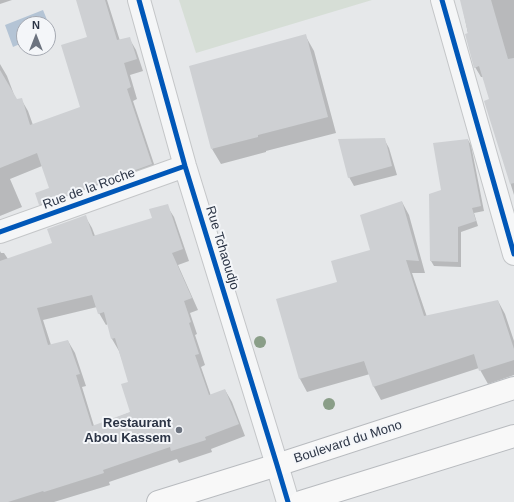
<!DOCTYPE html>
<style>
body{margin:0}
#map{position:relative;width:514px;height:502px;overflow:hidden;background:#e6e8ea;font-family:Helvetica,sans-serif}
canvas{display:block}
.north{position:absolute;left:16px;top:16px;width:40px;height:40px;box-sizing:border-box;background:#f4f6f9;border:1px solid #a4a8b1;border-radius:50%;rotate:0deg;font-size:11px;font-weight:700;line-height:16px;text-align:center;color:#2b3445}
.north::after{content:'';display:block;margin:auto;width:14px;height:18px;background:#6c737f;clip-path:polygon(50% 0,100% 100%,50% 72%,0 100%)}
</style>
<div id="map">
<canvas width="514" height="502"></canvas>
<div class="north">N</div>
</div>
<script>
const g = document.querySelector('canvas').getContext('2d');
g.lineJoin = 'round';
function paint(path, color) {
  g.fillStyle = color;
  g.fill(path, 'evenodd');
}
function poly(rows) {
  const path = new Path2D();
  for (const r of rows) {
    path.moveTo(r[0], r[1]);
    for (let i = 2; i < r.length; i += 2) path.lineTo(r[i], r[i + 1]);
  }
  return path;
}
function strokePath(path, color, width, dash) {
  g.strokeStyle = color;
  g.lineWidth = width;
  g.lineCap = dash ? 'butt' : 'round';
  g.setLineDash(dash || []);
  g.stroke(path);
}
function write(font, color, halo, rows, align = 'center') {
  g.font = font + ' Helvetica,sans-serif';
  g.lineWidth = 4;
  g.setLineDash([]);
  g.textBaseline = 'middle';
  g.strokeStyle = halo;
  g.fillStyle = color;
  for (const [text, x, y, turn = 0] of rows) {
    g.save();
    g.translate(x, y);
    g.rotate((+turn || 0) * Math.PI / 180);
    g.textAlign = isNaN(turn) ? turn : align;
    if (halo) g.strokeText(text, 0, 0);
    g.fillText(text, 0, 0);
    g.restore();
  }
}
paint(poly([
 [179,0,372,0,196,53]
]), '#d6ded6');
paint(poly([
 [43,10,52,32,48,33,48,24,24,24,24,42,13,47,5,25]
]), '#b4c4d5');
paint(poly([
 [0,0,12,0,0,4],
 [77,0,107,0,120,41,129,38,136,50,143,71,130,75,137,99,133,101,158,176,47,216,40,204,51,189,42,166,10,179,22,207,0,216,0,64,7,76,16,100,21,99,28,111,33,125,82,108,89,37],
 [461,0,514,0,514,195,485,101,490,100,483,77,481,77,475,67],
 [305,35,314,51,336,133,266,151,266,152,221,164,212,149],
 [384,139,389,148,397,175,354,186,349,177],
 [468,140,471,145,484,211,474,213,478,226,461,232,461,267,434,266,431,261,442,191],
 [402,202,409,215,425,273,412,273,427,317,498,301,505,314,514,341,514,375,488,384,479,368,381,400,374,387,370,374,307,392,300,379,277,300,338,283,371,251],
 [167,206,174,217,189,261,178,265,198,310,190,313,197,334,195,335,205,365,201,367,211,396,225,390,232,402,245,436,211,449,212,452,179,463,177,459,109,482,110,485,54,502,0,502,0,251,1,253,4,253,8,259,53,244,85,216,92,228,95,236,153,219],
 [97,307,99,313,106,325,108,324,112,339,119,351,130,383,131,412,94,426,82,387,86,386,75,353,68,341,51,345,43,320]
]), '#0003');
paint(poly([
 [76,0,105,0,117,40,130,37,137,59,124,63,131,87,127,89,152,164,39,205,35,193,49,188,37,153,0,168,0,70,17,99,22,98,30,125,80,107,61,45,87,37],
 [460,0,491,0,508,59,514,58,514,183,510,184,484,101,489,99,479,66,474,68,465,34,468,33],
 [306,34,328,117,258,135,258,137,211,149,189,66],
 [385,138,392,166,348,178,338,139],
 [468,139,481,206,472,208,476,221,458,227,458,262,430,261,429,194,441,190,433,143],
 [402,201,419,261,406,260,424,316,498,300,514,349,514,360,479,371,474,354,373,387,364,361,299,379,276,299,337,282,331,261,370,250,360,215],
 [168,204,183,249,172,253,192,298,184,301,191,322,189,323,199,354,195,355,209,395,225,389,239,424,205,437,206,440,171,451,170,447,103,470,104,473,44,492,43,491,8,502,0,502,0,261,52,243,47,229,86,215,93,236,152,218,149,209],
 [92,295,98,314,104,312,111,339,115,338,128,382,121,384,130,412,92,426,76,375,80,374,68,340,48,345,37,308]
]), '#ced0d3');
const minor = poly([
 [139,0,185,166,277,465,288,502],
 [442,0,514,254],
 [0,232,185,166]
]);
const trunk = poly([
 [158,502,277,465,514,388],
 [301,502,514,436]
]);
strokePath(minor, '#c4c6c8', 24);
strokePath(trunk, '#b8bbbf', 24);
strokePath(minor, '#f5f6f7', 22);
strokePath(trunk, '#f8f8f8', 22);
strokePath(poly([
 [139,0,185,166,277,465,288,502],
 [442,0,514,254],
 [0,232,185,166]
]), '#0057b8', 5);
g.fillStyle = '#8a9e88';
for (const [x, y] of [
 [260,342],
 [329,404]
]) {
  g.beginPath();
  g.arc(x, y, 6, 0, 2 * Math.PI);
  g.fill();
}
for (const [x, y, r, color] of [
 [179,430,4,"#6c737f"]
]) {
  const dot = new Path2D();
  dot.arc(x, y, r, 0, 2 * Math.PI);
  g.fillStyle = color;
  g.fill(dot);
  strokePath(dot, '#f4f6f9', 1.5);
}
write('13px', '#2b3445', '#f4f6f9', [
 ["Rue de la Roche",89,189,-20],
 ["Rue Tchaoudjo",222,248,73],
 ["Boulevard du Mono",348,442,-18]
]);
write('bold 13px', '#2b3445', '#f4f6f9', [
 ["Restaurant",171,423],
 ["Abou Kassem",171,438]
], 'right');
</script>
